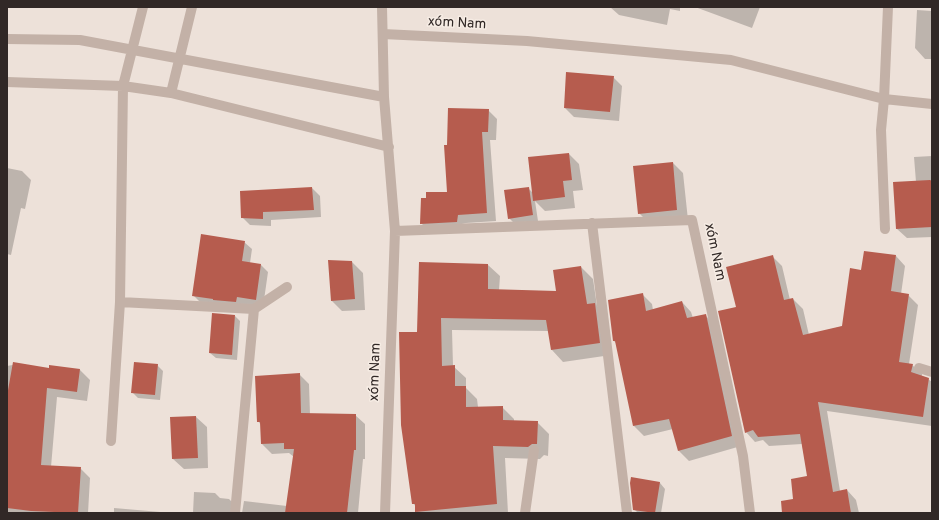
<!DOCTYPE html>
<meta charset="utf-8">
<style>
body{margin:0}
#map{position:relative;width:939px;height:520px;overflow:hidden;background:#ede1d9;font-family:Overpass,sans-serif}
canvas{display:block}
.frame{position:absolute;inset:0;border:8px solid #312826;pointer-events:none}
</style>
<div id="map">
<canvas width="939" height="520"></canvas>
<div class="frame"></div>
</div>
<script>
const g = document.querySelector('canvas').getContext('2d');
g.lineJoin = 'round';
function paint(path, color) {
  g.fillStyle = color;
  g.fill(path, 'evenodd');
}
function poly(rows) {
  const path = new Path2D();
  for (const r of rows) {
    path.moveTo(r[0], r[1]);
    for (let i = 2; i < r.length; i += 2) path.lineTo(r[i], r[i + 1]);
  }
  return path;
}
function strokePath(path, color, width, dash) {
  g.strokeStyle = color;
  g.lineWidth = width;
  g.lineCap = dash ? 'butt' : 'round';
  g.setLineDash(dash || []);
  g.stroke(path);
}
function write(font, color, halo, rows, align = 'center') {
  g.font = font + ' Overpass,sans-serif';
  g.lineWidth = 3;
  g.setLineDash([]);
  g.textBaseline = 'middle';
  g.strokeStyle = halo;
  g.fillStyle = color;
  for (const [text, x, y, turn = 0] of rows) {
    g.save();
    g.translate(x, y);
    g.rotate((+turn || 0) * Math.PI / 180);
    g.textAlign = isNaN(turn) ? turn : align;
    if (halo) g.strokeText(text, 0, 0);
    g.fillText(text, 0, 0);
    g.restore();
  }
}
paint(poly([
 [610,7,680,7,680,11,670,9,667,25,619,15],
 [695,7,760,7,752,28],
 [917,10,932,11,932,59,925,59,915,48],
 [613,77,622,86,619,121,574,117,565,108],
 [488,110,497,119,496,140,490,140,496,221,466,223,430,232,421,223,427,199,448,193,448,146],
 [569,154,579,164,583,190,573,191,575,208,545,211,535,201,538,221,515,224,509,218,528,188,533,193],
 [932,156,932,237,907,238,897,229,916,182,914,157],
 [673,163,683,173,688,220,650,224,639,213],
 [7,168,22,171,31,180,25,209,21,208,11,255,7,254],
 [312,188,320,196,321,217,271,220,271,226,250,225,242,217],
 [244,242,252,249,250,263,261,265,268,272,263,307,201,303,193,295],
 [772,256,782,266,790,300,793,299,803,309,809,335,843,326,862,271,896,256,905,266,901,294,908,295,918,305,909,364,912,365,922,374,922,377,928,379,932,382,932,426,827,411,840,491,847,490,856,500,859,513,805,513,808,476,802,444,769,446,763,440,755,442,746,432,737,308],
 [352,262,363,273,365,310,342,311,332,301],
 [488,265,500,276,499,290,558,292,581,267,593,279,597,306,607,315,611,355,563,362,552,350,549,331,452,330,453,366,466,378,466,388,477,399,478,407,502,407,514,419,514,422,537,422,549,434,548,456,544,455,540,459,505,458,508,513,418,513,416,511,416,507,413,503,418,333],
 [642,294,652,304,653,310,682,302,691,312,693,318,705,315,715,325,741,446,689,461,679,451,673,429,644,436,634,426,617,344,614,341],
 [235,316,240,321,237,360,216,358,210,353],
 [18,364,49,369,80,370,90,380,87,401,57,397,51,467,80,468,90,478,88,513,7,513,7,366],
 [157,365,163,371,160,400,138,398,132,392],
 [299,374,309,384,310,414,355,415,365,424,365,459,363,459,358,513,242,513,244,501,287,506,294,457,289,453,272,454,262,444,261,425,258,421],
 [196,417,207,427,208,468,184,469,173,459],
 [632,479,660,483,665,489,661,513,638,513,634,509],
 [194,492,215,493,220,498,229,499,239,509,239,513,193,513],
 [114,508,172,513,114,513]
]), '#0003');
paint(poly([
 [566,72,614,76,610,112,564,108],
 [448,108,489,109,488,132,482,132,487,213,458,215,457,222,420,224,421,198,426,198,426,192,447,192,444,145,447,145],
 [569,153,572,180,563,181,565,197,533,201,528,157],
 [673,162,677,210,638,214,633,166],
 [930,180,932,181,932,227,896,229,893,182],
 [312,187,314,210,263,212,263,219,241,218,240,191],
 [529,187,533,215,508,219,504,190],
 [201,234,245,241,242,261,261,264,256,300,237,297,236,302,213,300,213,299,192,296],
 [864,251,896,255,891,291,909,294,899,362,913,364,911,372,929,378,923,417,818,402,833,492,847,489,851,513,782,513,781,501,793,499,791,479,807,476,800,434,758,437,753,430,745,433,718,311,736,307,726,267,773,255,784,300,793,298,803,335,842,326,850,268,861,270],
 [328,260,352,261,355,299,331,301],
 [419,262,488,264,488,289,556,291,553,270,581,266,587,304,595,303,600,343,551,350,546,320,441,318,442,366,455,365,455,386,466,386,466,407,503,406,503,420,538,421,537,444,532,444,528,447,493,446,497,504,415,512,415,504,412,504,401,425,399,332,417,332],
 [643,293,646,311,682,301,687,318,706,314,732,436,678,451,669,419,633,426,615,341,613,341,608,300],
 [212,313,235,315,232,355,209,353],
 [13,362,49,368,49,365,80,369,77,392,47,388,41,465,81,467,78,513,31,511,7,508,7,396],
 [134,362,158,364,155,395,131,393],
 [300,373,301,413,356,414,356,450,354,450,347,513,285,513,294,449,284,449,284,443,261,444,260,422,257,422,255,376],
 [196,416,198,458,172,459,170,417],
 [631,477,660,482,655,513,633,510,630,483]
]), '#b65c4e');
strokePath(poly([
 [382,7,384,97,395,231,385,513],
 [383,34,527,41,731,60,884,99,932,104],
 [7,39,80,40,384,97],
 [7,82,123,86,171,93,389,147],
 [171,93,192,7],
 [592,223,627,513],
 [885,229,881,130,884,99,888,7],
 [395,231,692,220,743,456,750,513],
 [120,302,254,309],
 [919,368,932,372],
 [111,441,120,302,123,86,143,7],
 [235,513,254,309,287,287],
 [525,513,534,450]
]), '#c3b1a7', 10);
write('14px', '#312826', '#f6ece4', [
 ["xóm Nam",457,24,3],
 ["xóm Nam",714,252,78],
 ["xóm Nam",376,372,-88]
]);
</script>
